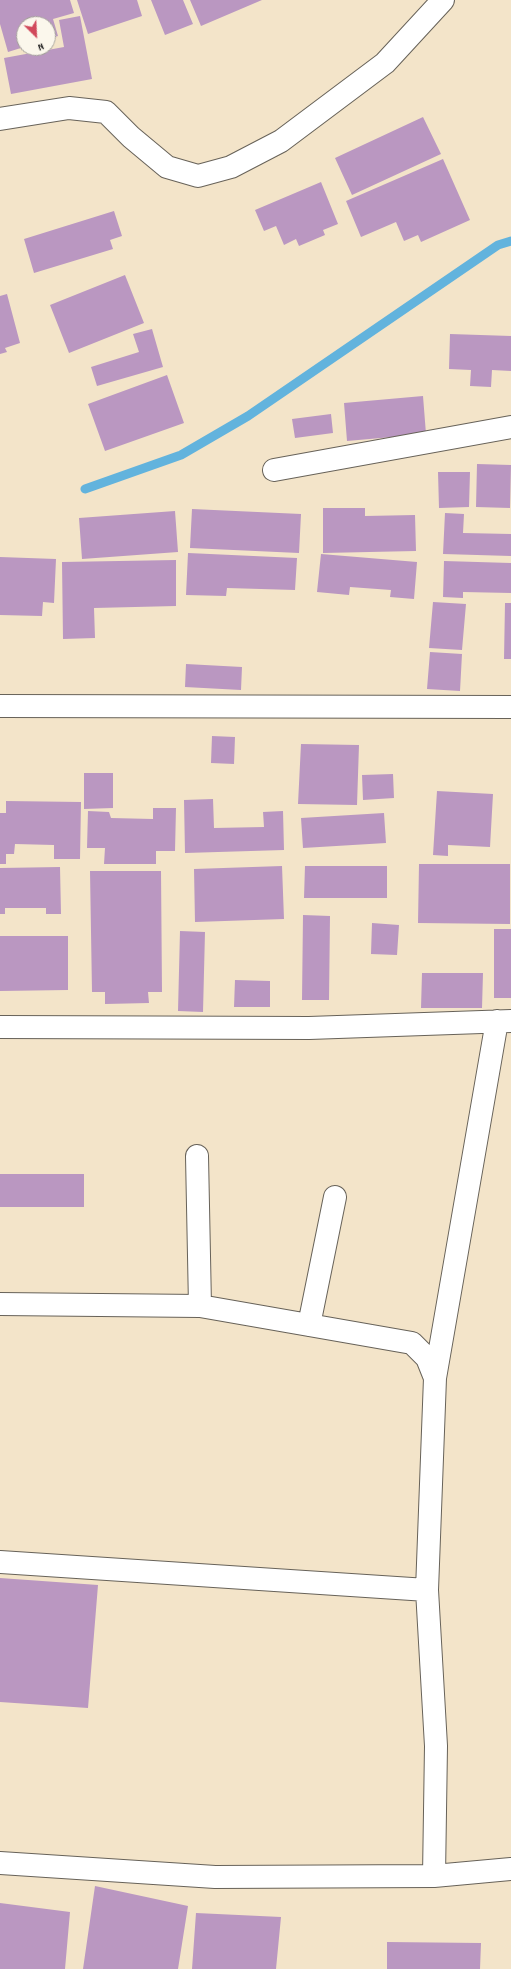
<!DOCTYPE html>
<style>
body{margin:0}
#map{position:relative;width:511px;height:1969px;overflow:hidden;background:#f3e4c9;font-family:Dekko,sans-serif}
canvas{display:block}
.north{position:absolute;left:16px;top:16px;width:40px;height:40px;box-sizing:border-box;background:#fbf7ec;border:1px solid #a29f99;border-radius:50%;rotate:156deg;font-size:11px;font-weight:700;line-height:16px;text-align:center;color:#1c1c1c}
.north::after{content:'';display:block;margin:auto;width:14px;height:18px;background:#d1495b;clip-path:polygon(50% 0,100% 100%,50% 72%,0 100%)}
</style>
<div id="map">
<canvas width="511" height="1969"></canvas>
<div class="north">N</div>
</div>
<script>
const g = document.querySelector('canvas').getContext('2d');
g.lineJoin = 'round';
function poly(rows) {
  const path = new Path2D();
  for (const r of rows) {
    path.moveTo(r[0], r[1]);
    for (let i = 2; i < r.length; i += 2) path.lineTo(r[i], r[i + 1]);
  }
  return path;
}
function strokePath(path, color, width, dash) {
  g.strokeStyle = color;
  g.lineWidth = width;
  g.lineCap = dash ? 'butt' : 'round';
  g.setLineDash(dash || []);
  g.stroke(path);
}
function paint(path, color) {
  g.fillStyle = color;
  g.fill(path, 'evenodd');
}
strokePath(poly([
 [85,489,181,455,248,416,498,245,511,241]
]), '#62b3dd', 9);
paint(poly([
 [0,0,70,0,74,13,53,19,58,36,48,39,48,24,24,24,24,47,8,52,0,24],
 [77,0,137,0,142,16,88,34],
 [151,0,183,0,193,24,165,35],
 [190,0,262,0,201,26],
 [80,16,92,79,11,94,4,58,64,47,59,20],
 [423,117,441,154,352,195,335,158],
 [443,159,470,220,421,242,418,235,404,241,396,222,361,237,346,201],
 [321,182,338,224,323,230,325,235,299,246,296,239,284,245,276,226,264,231,255,210],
 [114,211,122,236,110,240,113,249,34,273,24,239],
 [125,275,144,323,69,353,50,305],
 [7,294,20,343,5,348,7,352,0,354,0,296],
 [152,329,163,367,97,386,91,367,139,352,133,334],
 [450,334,511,336,511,371,492,370,491,387,470,386,471,370,449,369],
 [167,375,184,423,105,451,88,404],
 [423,396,426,434,347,441,344,403],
 [331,414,333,433,295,438,292,419],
 [477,464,511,465,510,508,476,507],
 [438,472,470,472,469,507,439,508],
 [323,508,365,508,365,516,415,515,416,551,323,553],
 [192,509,301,514,299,553,190,548],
 [175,511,178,552,82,559,79,518],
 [445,513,464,514,463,533,511,534,511,556,443,554],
 [188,553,297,558,295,590,227,588,226,596,186,595],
 [321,554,417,562,414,599,390,597,391,590,350,587,349,595,317,592],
 [0,557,56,559,54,603,43,602,42,616,0,615],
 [176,560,176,606,94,608,95,638,63,639,62,562],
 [444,561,511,563,511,593,463,592,463,598,443,597],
 [433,602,466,604,462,650,429,648],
 [505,603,511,603,511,659,504,659],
 [430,652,462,654,460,691,427,689],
 [186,664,242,667,241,690,185,687],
 [212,736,235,737,234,764,211,763],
 [301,744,359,745,357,805,298,804],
 [84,773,113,773,113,808,84,809],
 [393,774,394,798,363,800,362,775],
 [437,791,493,794,490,847,448,845,448,856,433,855],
 [213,799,214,828,264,827,263,812,283,811,284,850,185,853,184,800],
 [6,801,81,802,80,859,54,859,54,845,15,844,14,854,6,854,6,864,0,864,0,813,6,813],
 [153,808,176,808,175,851,156,851,156,864,104,864,105,848,87,848,88,811,109,812,111,818,153,819],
 [384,813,386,843,303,848,301,818],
 [419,864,510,864,510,924,418,923],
 [282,866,284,919,195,922,194,869],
 [305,866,387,866,387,898,304,898],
 [60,867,61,914,46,914,46,908,5,908,5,914,0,914,0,868],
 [90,871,161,871,162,992,148,992,149,1003,105,1004,105,992,92,992],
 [303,915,330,916,329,1000,302,1000],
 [372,923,399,925,397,955,371,954],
 [494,929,511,929,511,998,494,998],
 [180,931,205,932,203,1012,178,1011],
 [0,936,68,936,68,990,0,991],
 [422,973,483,973,482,1008,421,1008],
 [235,980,270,981,270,1007,234,1007],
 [0,1174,84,1174,84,1207,0,1207],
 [0,1578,98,1585,88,1708,0,1702],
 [95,1886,188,1906,178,1969,83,1969],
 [0,1903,70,1912,65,1969,0,1969],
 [196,1913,281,1917,276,1969,192,1969],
 [387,1942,481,1943,480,1969,387,1969]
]), '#ba97c1');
const minor = poly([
 [0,119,69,108,106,112,131,137,167,167,198,176,231,167,281,141,385,63,443,0],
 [274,470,511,427],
 [0,706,511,707],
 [0,1027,309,1028,511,1021],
 [197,1156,200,1306],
 [0,1304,200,1306,412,1343,427,1358,435,1378,427,1590],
 [309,1325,335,1197],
 [435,1378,497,1021],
 [0,1562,427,1590,436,1746,434,1876],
 [0,1863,215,1877,434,1876,511,1869]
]);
strokePath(minor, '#676259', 24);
strokePath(minor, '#fff', 22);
</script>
